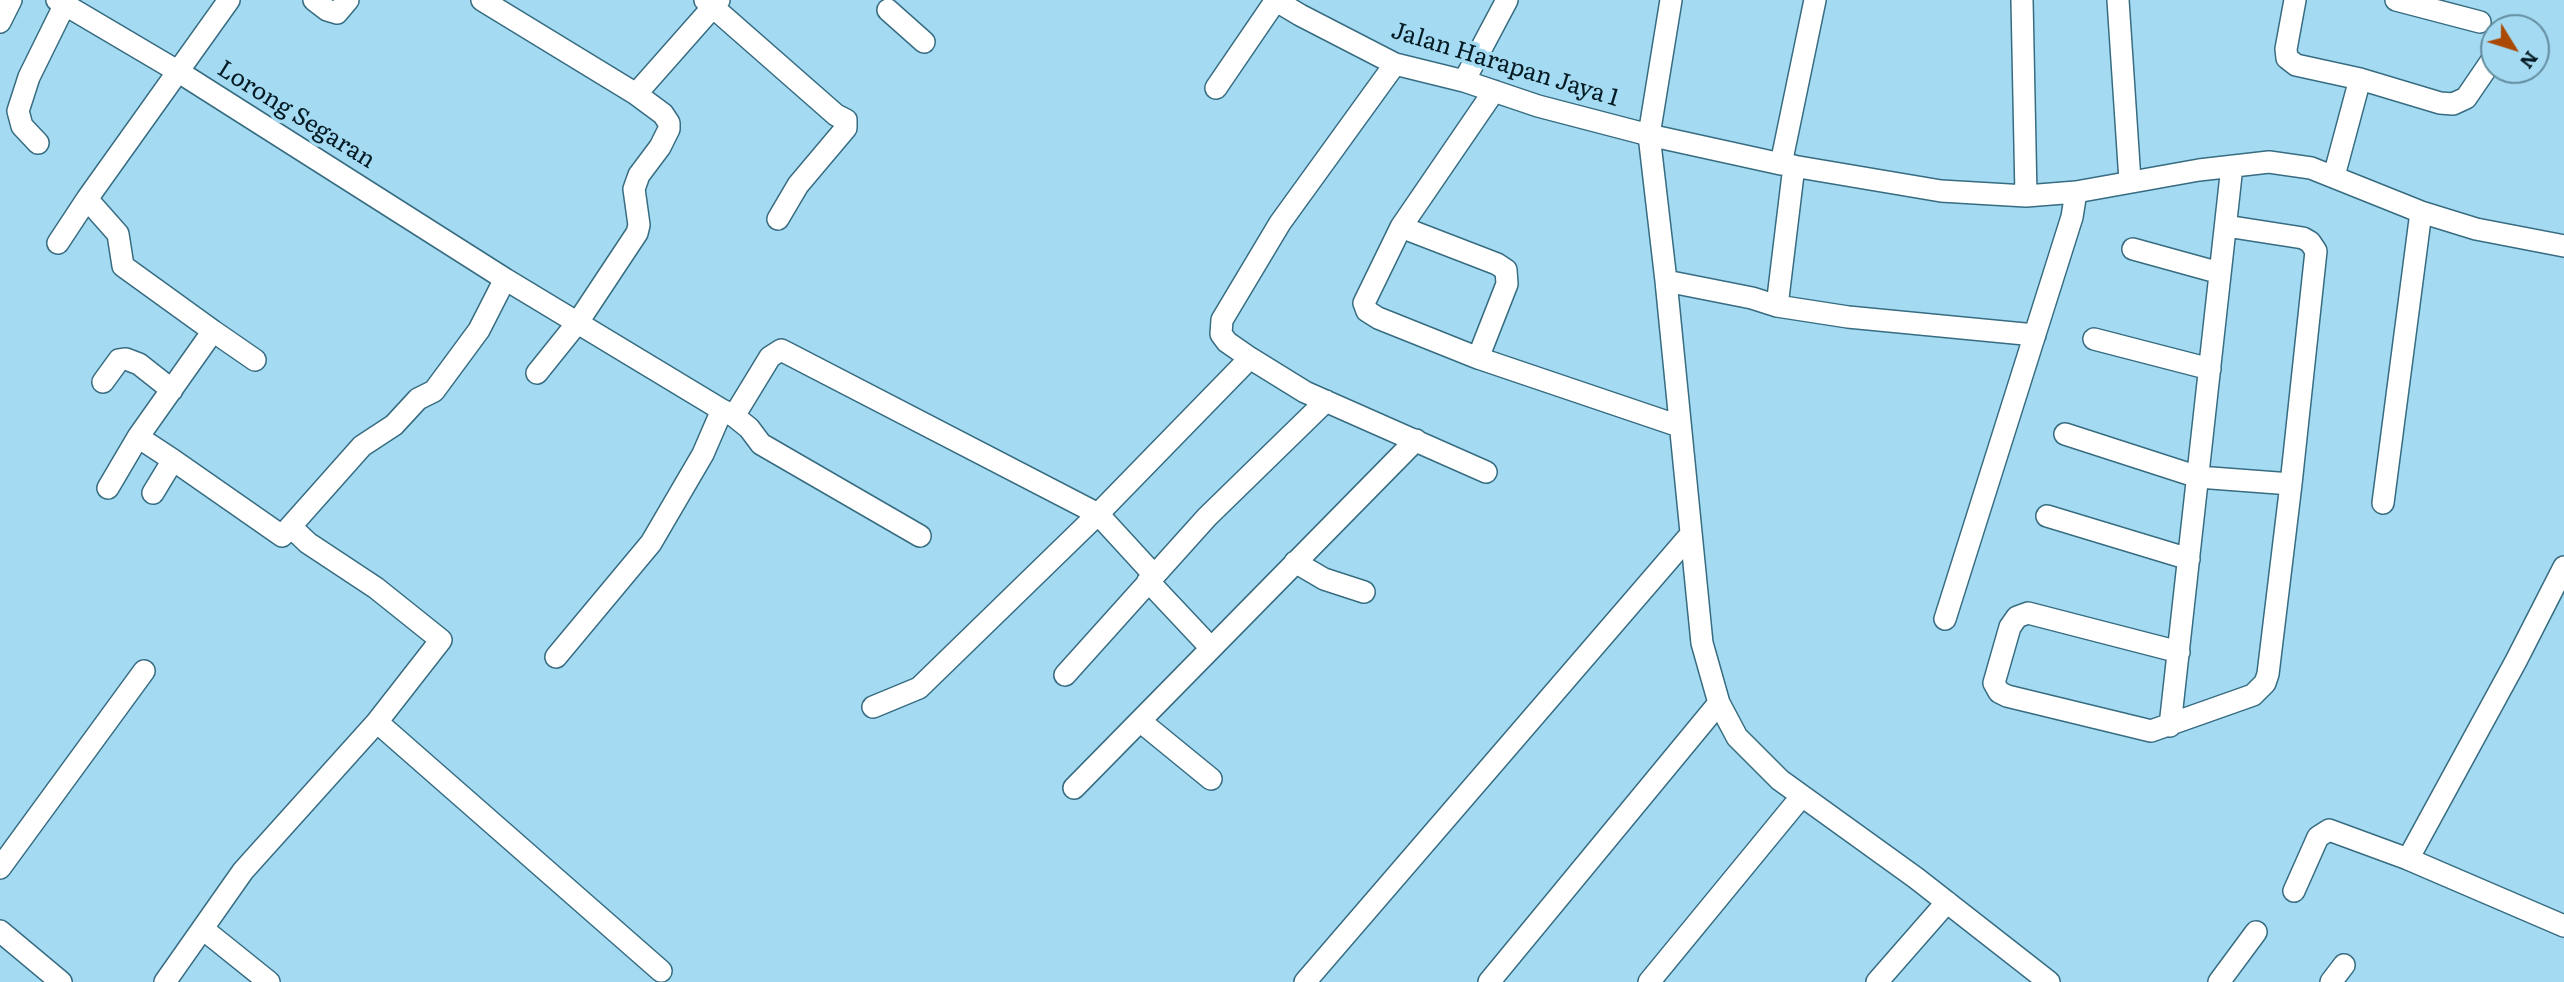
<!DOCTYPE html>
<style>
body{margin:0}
#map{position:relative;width:2564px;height:982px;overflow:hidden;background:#a4dbf3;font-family:Literata,serif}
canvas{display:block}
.north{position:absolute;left:2480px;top:14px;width:70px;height:70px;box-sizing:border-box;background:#a4dbf3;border:2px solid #648ea0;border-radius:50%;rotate:128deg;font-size:19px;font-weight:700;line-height:28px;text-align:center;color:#051b23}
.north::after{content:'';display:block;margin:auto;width:24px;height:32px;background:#aa4905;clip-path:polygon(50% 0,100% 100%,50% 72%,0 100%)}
</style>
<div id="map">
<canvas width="2564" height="982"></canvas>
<div class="north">N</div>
</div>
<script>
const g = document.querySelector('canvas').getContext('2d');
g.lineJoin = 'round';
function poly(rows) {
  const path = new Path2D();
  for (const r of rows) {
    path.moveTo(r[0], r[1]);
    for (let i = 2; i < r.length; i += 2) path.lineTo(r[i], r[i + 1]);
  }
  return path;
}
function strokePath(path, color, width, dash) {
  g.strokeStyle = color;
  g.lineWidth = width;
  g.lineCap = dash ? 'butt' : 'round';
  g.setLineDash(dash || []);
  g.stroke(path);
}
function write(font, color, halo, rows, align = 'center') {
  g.font = font + ' Literata,serif';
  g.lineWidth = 7;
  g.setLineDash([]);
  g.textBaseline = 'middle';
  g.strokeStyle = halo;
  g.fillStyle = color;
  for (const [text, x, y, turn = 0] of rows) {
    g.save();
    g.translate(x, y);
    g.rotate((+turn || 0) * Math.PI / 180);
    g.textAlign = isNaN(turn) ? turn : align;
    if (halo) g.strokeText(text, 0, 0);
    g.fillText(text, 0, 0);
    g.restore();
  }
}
const street = poly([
 [57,0,179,72,505,279,722,410,734,416,770,357,781,350,787,353,1098,514,1154,575],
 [314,0,327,10,337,13,348,0],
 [482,0,636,94,663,114,669,123,669,129,660,147,639,175,634,189,639,225,637,233,578,322,537,373],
 [705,0,836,115,846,120,846,128,798,185,778,219],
 [1275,0,1300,15,1395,64,1464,81,1538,106,1649,135,1781,164,1941,191,2026,196,2076,192,2199,170,2269,162,2311,168,2421,212,2476,229,2564,246],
 [1671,0,1649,135,1666,281,1702,643,1719,703,1737,737,1780,780,1916,878,2049,982],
 [2022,0,2026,196],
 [2118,0,2130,181],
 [2295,0,2286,49,2287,58,2296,65,2360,79,2440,103,2453,104,2466,98,2494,57],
 [2396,0,2480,22],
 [888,10,924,42],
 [0,22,11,0],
 [1395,64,1280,223,1222,320,1221,334,1227,342,1250,358,1305,392,1486,472],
 [1464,81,1507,0],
 [1216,88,1276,0],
 [1494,91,1401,227,1364,303,1367,311,1378,318,1478,358,1679,426],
 [636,94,719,0],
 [38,143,22,126,18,111,29,77,64,6],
 [1781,164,1815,0],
 [2334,176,2360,79],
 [1401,227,1497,264,1506,270,1507,284,1478,358],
 [58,243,87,199],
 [2133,249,2220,273],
 [1666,281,1752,298,1777,306,1848,317,2035,335],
 [1777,306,1794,166],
 [213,331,255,360],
 [2094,339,2210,369],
 [103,382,119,360,126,359,139,364,172,390],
 [734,416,749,428,761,444,920,536],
 [2065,434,2198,477,2291,484],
 [173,460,282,536,362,446,394,425,418,399,434,391,479,330,505,279],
 [108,488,138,437],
 [153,493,173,460,138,437,213,331,123,266,118,234,87,199,229,0],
 [2383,503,2421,212],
 [2047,516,2189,559],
 [291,527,308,543,376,588,441,640,377,722],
 [1295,562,1324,579,1364,592],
 [2564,567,2516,661,2408,859,2564,926],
 [1148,581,1211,648],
 [1945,619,2072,217,2076,192],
 [2179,652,2028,613,2017,617,2010,627,1994,683,1999,692,2007,696,2151,731,2253,695,2265,683,2268,674,2291,484,2316,251,2310,242,2303,238,2226,226],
 [556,657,651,543,703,454,722,410],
 [1065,675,1207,517,1326,401],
 [873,707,919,688,1098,514,1250,358],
 [1140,721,1211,779],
 [2170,726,2232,166],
 [1074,788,1416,440],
 [0,868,144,671],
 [2294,891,2318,837,2329,830,2408,859],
 [203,929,269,982],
 [0,931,61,982],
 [165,982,243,871,377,722,661,971],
 [1305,982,1691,534],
 [1489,982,1719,703],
 [1649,982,1801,797],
 [1877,982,1947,902],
 [2219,982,2256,932],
 [2331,982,2344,965]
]);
strokePath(street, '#376c81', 24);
strokePath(street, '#fff', 21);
write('24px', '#051b23', '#a4dbf3', [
 ["Jalan Harapan Jaya 1",1505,65,17],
 ["Lorong Segaran",296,115,32]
]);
</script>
